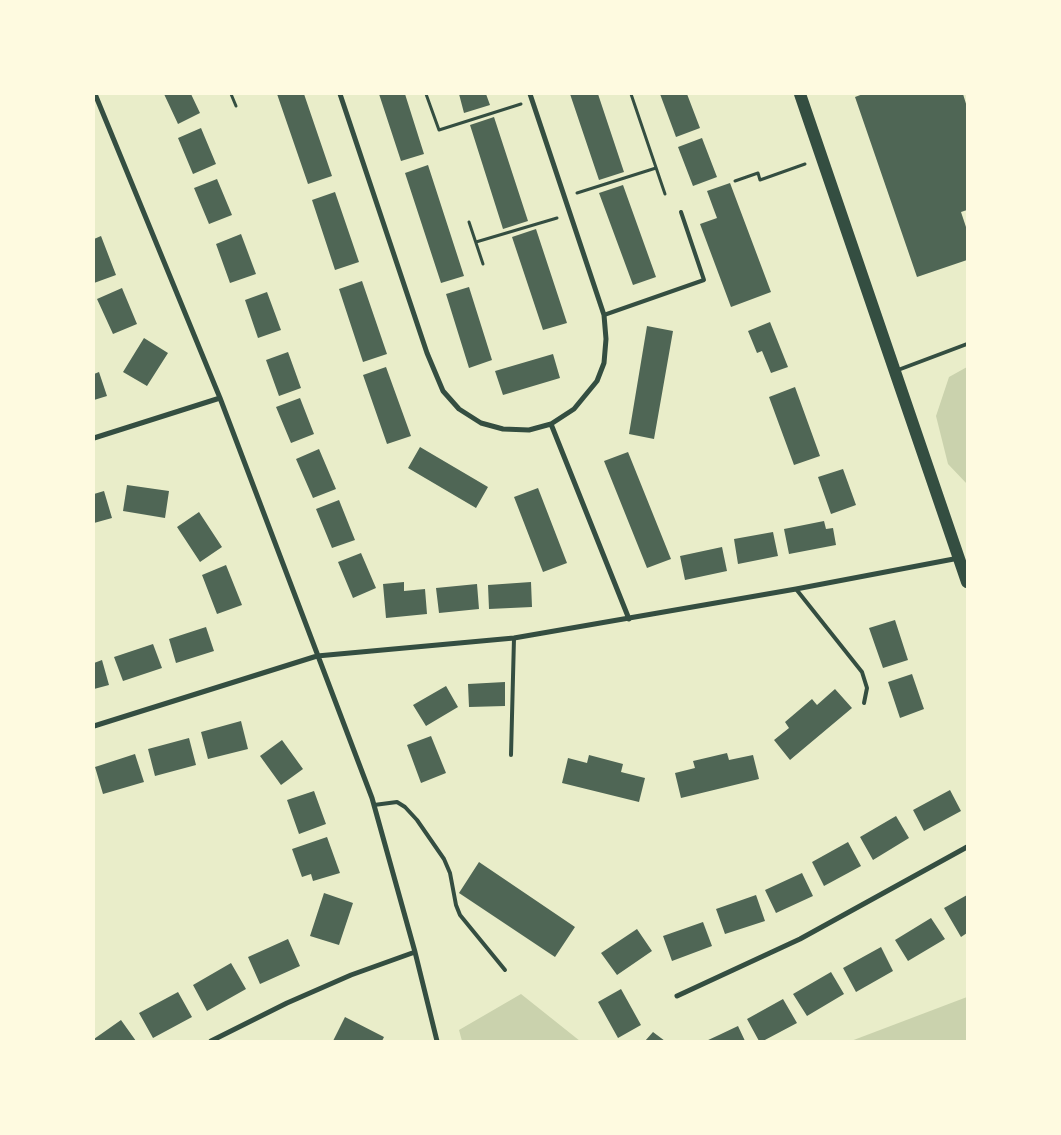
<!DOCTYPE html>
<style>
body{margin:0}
#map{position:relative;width:1061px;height:1135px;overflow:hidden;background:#e9edc9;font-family:Manrope,sans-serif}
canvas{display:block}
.frame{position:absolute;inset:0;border:95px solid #fefae0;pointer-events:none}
</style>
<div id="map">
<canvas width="1061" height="1135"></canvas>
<div class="frame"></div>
</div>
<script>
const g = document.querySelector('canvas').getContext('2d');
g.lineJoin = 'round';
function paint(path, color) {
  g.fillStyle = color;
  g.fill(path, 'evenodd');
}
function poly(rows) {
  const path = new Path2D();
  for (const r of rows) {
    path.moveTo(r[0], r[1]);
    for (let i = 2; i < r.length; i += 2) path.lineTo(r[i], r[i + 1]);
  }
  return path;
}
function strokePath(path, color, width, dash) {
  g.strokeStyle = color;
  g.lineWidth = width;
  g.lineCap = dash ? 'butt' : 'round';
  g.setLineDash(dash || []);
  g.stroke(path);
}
paint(poly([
 [967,367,967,484,948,464,936,416,949,377],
 [521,994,580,1041,462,1041,459,1030],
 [967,997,967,1041,851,1041]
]), '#cad2ad');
paint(poly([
 [164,94,191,94,200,113,178,124],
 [277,94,304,94,332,176,308,184],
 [379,94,405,94,424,154,401,161],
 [459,94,486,94,490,105,464,113],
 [570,94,598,94,624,172,599,180],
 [660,94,687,94,700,128,676,137],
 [863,94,963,94,967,107,967,210,961,212,967,230,967,260,917,277,855,97],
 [494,117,528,221,503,229,470,125],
 [201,128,216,164,193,174,178,138],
 [702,138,717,177,693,186,678,147],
 [428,165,464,276,441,283,405,173],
 [217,179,232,215,209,224,194,188],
 [730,183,771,292,731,307,700,224,717,218,707,191],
 [623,185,656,277,633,285,599,193],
 [335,192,359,262,335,270,312,200],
 [536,229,567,323,543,330,512,237],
 [241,234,256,274,230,283,216,244],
 [101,236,116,275,94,283,94,239],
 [362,281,387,354,363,362,339,289],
 [469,287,492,360,469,368,446,294],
 [122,288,137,324,113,334,97,299],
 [267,292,281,330,258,338,245,300],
 [770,322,788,367,771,373,762,351,757,353,748,331],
 [647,326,673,331,654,439,629,434],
 [144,338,168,353,147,386,123,372],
 [288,352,301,388,279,396,266,360],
 [553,354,560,378,503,395,495,371],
 [386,367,411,436,387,444,363,375],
 [99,372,107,396,94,400,94,374],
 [795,387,820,456,794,465,769,397],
 [300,398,314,434,291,443,276,407],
 [420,447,488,487,476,508,408,468],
 [319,449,336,489,313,498,296,459],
 [628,452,671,559,647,568,604,461],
 [843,469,856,505,831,514,818,477],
 [127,485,169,491,165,518,123,511],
 [538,488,567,563,543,572,514,497],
 [104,491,112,518,94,523,94,494],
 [339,500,355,540,332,548,316,509],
 [199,512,222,547,200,562,177,527],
 [824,521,826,529,833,528,836,545,789,554,784,529],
 [773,532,778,556,738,564,734,539],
 [722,547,727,571,685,580,680,556],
 [361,553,376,588,353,598,338,562],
 [226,565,242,605,217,614,202,575],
 [404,582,404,591,425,589,427,614,386,618,383,584],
 [531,582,532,607,489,609,488,585],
 [477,584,479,609,439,613,436,588],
 [895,620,908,660,883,668,869,628],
 [206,627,214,651,176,663,169,639],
 [153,644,162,668,123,681,114,657],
 [102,660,109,685,94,689,94,663],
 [912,674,924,709,900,718,888,682],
 [505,682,505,706,469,707,468,684],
 [446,686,458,707,426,726,413,705],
 [835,689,852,708,790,760,774,740,789,728,785,722,812,699,817,705],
 [241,721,248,749,208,759,201,732],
 [431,736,446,773,421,783,407,745],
 [189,738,196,765,155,776,148,749],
 [282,740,303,769,281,785,260,756],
 [727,753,729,760,753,755,759,779,681,798,675,773,695,768,693,761],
 [135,754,144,782,103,794,95,767],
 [589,755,623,764,621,772,645,778,639,802,562,783,568,758,587,763],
 [950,790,961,811,924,831,913,810],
 [314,791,326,824,299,834,287,800],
 [896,816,909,838,873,860,860,837],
 [327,837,340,873,313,881,311,874,302,877,292,849],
 [848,842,861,866,824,886,812,862],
 [479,862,575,927,555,957,459,893],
 [802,873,813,896,776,913,765,890],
 [324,893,353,903,339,945,310,936],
 [756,895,765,921,725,934,716,909],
 [967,895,967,933,961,937,944,908],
 [931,918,945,939,908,961,895,940],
 [703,922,712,946,672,961,663,936],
 [637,929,652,951,617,975,601,953],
 [288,939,300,966,260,984,248,957],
 [881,947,893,971,856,992,843,968],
 [231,963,246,989,207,1011,193,985],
 [831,972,844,994,807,1016,793,994],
 [621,989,641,1025,618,1038,598,1002],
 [178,992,192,1017,153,1038,139,1013],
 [783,999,797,1023,763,1041,759,1041,747,1019],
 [345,1017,384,1037,382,1041,333,1041],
 [121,1020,136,1041,94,1041,94,1039],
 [738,1026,745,1041,706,1041,719,1035],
 [653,1032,665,1041,645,1041]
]), '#4f6655');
strokePath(poly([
 [231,94,236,106],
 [426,94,439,130,521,104],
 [631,94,665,194],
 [735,181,758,173,760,180,805,164],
 [577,193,656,168],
 [469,222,483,264],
 [476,242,557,218]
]), '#344e41', 3);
strokePath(poly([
 [604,315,704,280,681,212],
 [898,370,967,344],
 [796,589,862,672,867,688,864,703],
 [511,755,514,638],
 [374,805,397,802,405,807,417,820,444,859,450,873,456,905,460,915,505,970]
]), '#344e41', 4);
strokePath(poly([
 [95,94,220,398,372,798,415,952,437,1041],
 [340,94,427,353,443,391,459,409,481,423,503,429,529,430,551,424],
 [530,94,604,315,606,339,604,363,597,381,574,409,551,424,629,619],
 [94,438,220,398],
 [94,726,317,656,514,638,796,589,959,558],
 [677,996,800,939,967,847],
 [211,1041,287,1003,351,975,415,952]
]), '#344e41', 5);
strokePath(poly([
 [800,94,967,582]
]), '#344e41', 12);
</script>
